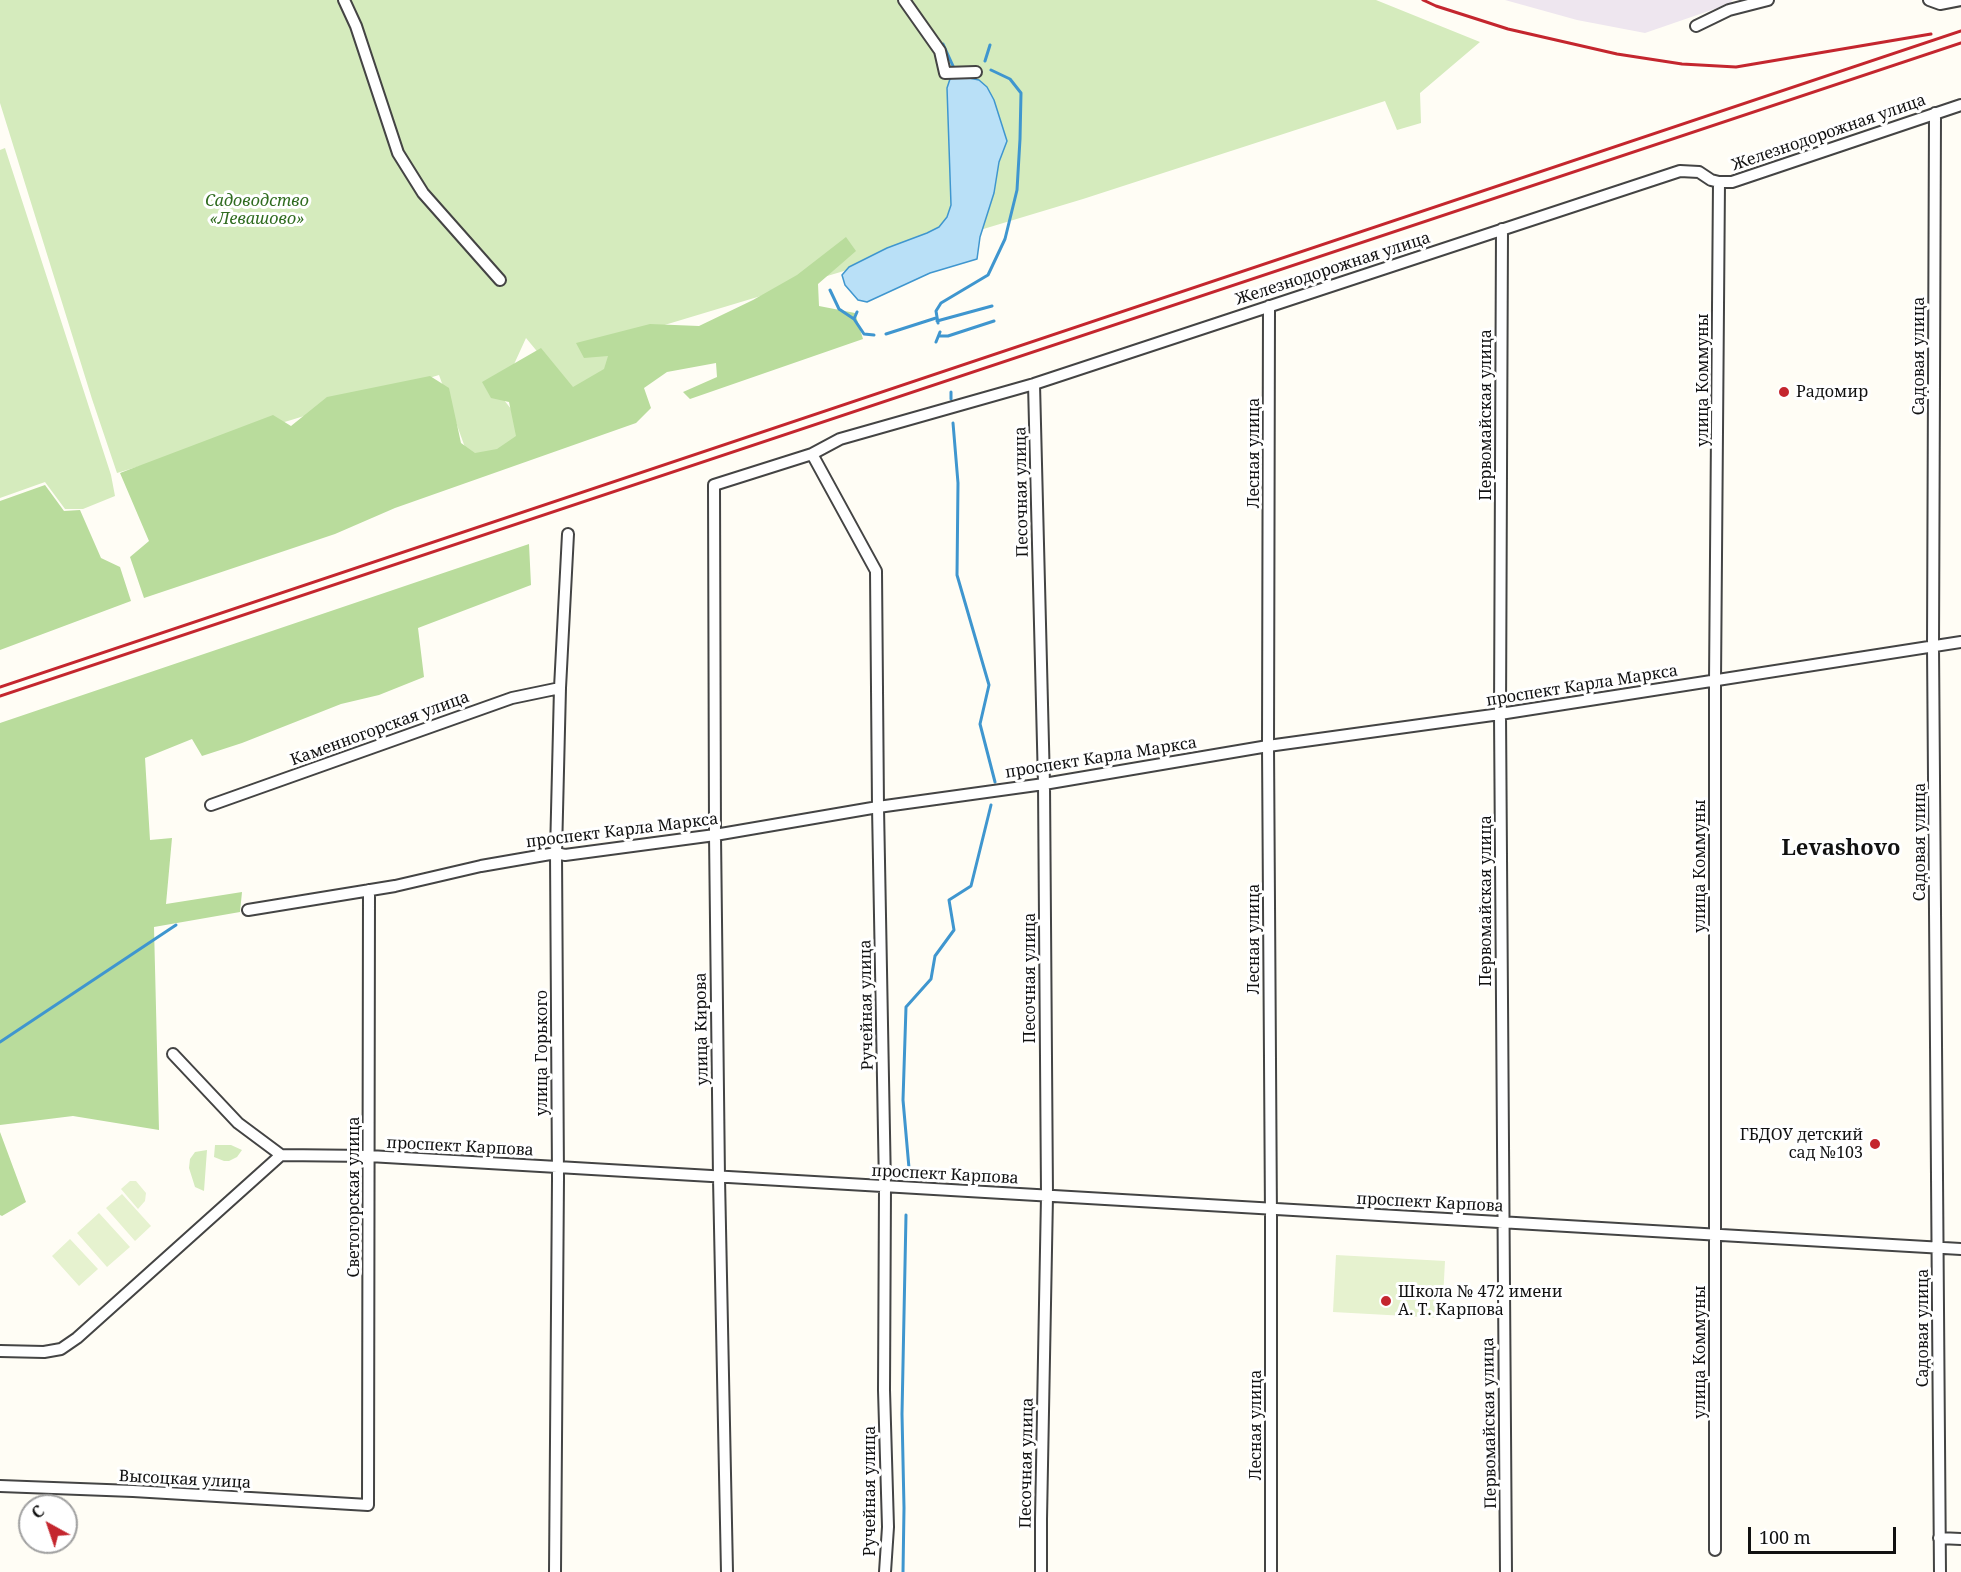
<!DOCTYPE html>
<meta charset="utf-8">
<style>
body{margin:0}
#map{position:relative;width:1961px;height:1572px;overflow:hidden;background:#fffdf5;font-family:"Noto Serif",serif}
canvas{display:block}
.north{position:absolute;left:18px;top:1494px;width:60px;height:60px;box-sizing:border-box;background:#fff;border:2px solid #a0a0a0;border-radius:50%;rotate:320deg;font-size:16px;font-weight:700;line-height:24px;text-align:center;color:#111}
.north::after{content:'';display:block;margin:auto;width:21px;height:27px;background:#c4262e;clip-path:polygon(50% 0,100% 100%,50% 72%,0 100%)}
.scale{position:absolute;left:1748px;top:1527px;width:148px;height:27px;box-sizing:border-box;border:3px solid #111;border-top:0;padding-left:8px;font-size:18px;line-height:21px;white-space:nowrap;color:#111;-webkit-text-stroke:4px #fff;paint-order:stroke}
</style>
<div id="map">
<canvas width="1961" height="1572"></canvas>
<div class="north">С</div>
<div class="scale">100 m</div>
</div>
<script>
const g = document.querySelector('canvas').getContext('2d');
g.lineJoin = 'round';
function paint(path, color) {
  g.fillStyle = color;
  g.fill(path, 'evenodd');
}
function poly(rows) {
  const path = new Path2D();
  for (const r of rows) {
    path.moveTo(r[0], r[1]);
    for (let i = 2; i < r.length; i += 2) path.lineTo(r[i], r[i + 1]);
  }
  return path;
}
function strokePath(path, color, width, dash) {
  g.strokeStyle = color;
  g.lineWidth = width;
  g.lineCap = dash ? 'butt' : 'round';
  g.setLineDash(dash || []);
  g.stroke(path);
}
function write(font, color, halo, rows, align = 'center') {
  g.font = font + ' "Noto Serif",serif';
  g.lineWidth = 6;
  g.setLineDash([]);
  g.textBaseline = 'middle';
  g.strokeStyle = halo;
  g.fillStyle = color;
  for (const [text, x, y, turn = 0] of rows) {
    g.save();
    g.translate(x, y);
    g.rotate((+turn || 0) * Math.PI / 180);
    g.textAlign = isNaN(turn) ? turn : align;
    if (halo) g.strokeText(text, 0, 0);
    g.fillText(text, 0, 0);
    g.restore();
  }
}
paint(poly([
 [1505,0,1733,0,1729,4,1645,33,1577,20]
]), '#eee6ef');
paint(poly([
 [0,0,1376,0,1480,42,1420,93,1421,123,1397,130,1385,101,1083,199,608,342,628,370,579,402,526,338,500,395,535,439,472,467,439,375,117,473,92,399,0,103],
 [5,148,111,475,115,496,83,509,65,509,45,482,0,498,0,150],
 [215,1145,231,1145,242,1150,237,1157,229,1161,224,1161,214,1157],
 [207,1150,204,1191,195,1187,189,1168,190,1159,195,1152]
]), '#d5ebbd');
paint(poly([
 [846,237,856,251,818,284,819,306,855,313,863,339,690,399,683,392,717,377,716,363,667,372,644,388,651,408,636,423,395,508,335,534,144,598,130,557,149,541,120,473,273,415,291,426,327,397,430,376,449,388,461,443,475,453,497,449,516,436,509,402,491,398,482,382,541,348,573,387,604,369,608,356,584,358,576,343,650,324,699,326,753,300,797,275],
 [45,485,64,511,80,510,101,558,120,567,131,601,0,650,0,501],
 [529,544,531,585,418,628,424,677,379,695,341,704,242,743,202,756,192,739,145,758,150,840,172,838,166,904,242,892,240,912,154,927,159,1130,73,1116,0,1125,0,723],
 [0,1132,26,1202,2,1216,0,1215]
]), '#b9dc9c');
paint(poly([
 [130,1181,136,1181,146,1193,145,1201,138,1209,121,1189],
 [122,1194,151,1226,135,1241,106,1208],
 [99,1213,130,1247,107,1267,77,1233],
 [70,1239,98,1269,79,1286,52,1256],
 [1336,1255,1445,1261,1442,1318,1333,1312]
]), '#e6f2cf');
const water = poly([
 [955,75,979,80,987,87,994,100,1007,141,999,162,994,193,980,237,977,259,930,273,867,302,858,300,845,285,842,275,849,267,887,248,927,233,939,227,947,217,951,205,947,88,950,79,955,75]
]);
paint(water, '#b9e0f7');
strokePath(water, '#3f96cf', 1.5);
strokePath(poly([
 [943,44,953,66],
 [985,61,990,45],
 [830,290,839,309,854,319],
 [857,312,854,319,864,334,874,335],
 [937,321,992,306],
 [938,323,936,311,941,303,988,275,1005,239,1017,190,1020,139,1021,93,1010,79,991,70],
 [886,334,936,318],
 [940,336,948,336,994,321],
 [936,342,940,332],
 [951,399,951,392],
 [953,423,958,483,957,575,989,685,980,724,995,782],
 [0,1042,176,925],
 [909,1168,903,1100,906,1007,931,979,935,956,954,930,949,900,971,886,991,805],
 [903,1572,904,1508,902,1414,906,1215]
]), '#3f96cf', 3);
const minor = poly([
 [344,0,356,26,398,153,423,193,500,280],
 [904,0,940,51,945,73,976,72],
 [1929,0,1940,4,1961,0],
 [1696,26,1729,10,1768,0],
 [1935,113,1933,646,1940,1572],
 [1502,229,1500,714,1506,1572],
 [1269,306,1268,746,1271,1217,1271,1572],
 [1034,384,1044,784,1047,1196,1041,1519,1041,1572],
 [812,454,876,571,878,807,885,1187,884,1390,888,1527,885,1572],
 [211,805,512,698,560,688],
 [248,910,395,886,481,866,556,853,565,855,715,835,878,807,1044,784,1268,746,1500,714,1961,642],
 [173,1054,238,1123,281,1155],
 [0,1351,44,1352,61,1349,77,1338,281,1155,369,1156,1961,1249],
 [0,1486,133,1491,368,1505,369,890],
 [1939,1538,1961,1539],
 [1715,1550,1715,681,1719,182],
 [555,1572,558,1178,556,853,560,688,568,534],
 [727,1572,719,1178,715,835,714,485,812,454,840,439,1034,384,1680,171,1699,172,1711,180,1719,182,1732,182,1961,105]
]);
strokePath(minor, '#444', 14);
strokePath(minor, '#fff', 10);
strokePath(poly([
 [1423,0,1436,6,1508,29,1617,54,1682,64,1736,67,1931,34],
 [0,687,1961,31],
 [0,696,1961,43]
]), '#c4262e', 3);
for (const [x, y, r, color] of [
 [1784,392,6,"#c4262e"],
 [1875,1144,6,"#c4262e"],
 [1386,1301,6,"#c4262e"]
]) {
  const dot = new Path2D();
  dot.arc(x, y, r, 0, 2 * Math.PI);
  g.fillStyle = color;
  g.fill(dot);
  strokePath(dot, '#fff', 2);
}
write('16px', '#111', '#fff', [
 ["Железнодорожная улица",1829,133,-19],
 ["Железнодорожная улица",1333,269,-18],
 ["Садовая улица",1919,356,-90],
 ["улица Коммуны",1703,380,-90],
 ["Первомайская улица",1486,415,-90],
 ["Лесная улица",1254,453,-90],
 ["Песочная улица",1022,492,-91],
 ["проспект Карла Маркса",1582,686,-9],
 ["Каменногорская улица",380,729,-20],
 ["проспект Карла Маркса",1101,758,-9],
 ["проспект Карла Маркса",622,831,-7],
 ["Садовая улица",1920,842,-90],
 ["улица Коммуны",1700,866,-90],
 ["Первомайская улица",1486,901,-90],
 ["Лесная улица",1254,939,-90],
 ["Песочная улица",1030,978,-90],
 ["Ручейная улица",867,1005,-91],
 ["улица Кирова",702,1029,-91],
 ["улица Горького",542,1053,-90],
 ["проспект Карпова",460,1147,3],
 ["проспект Карпова",945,1175,3],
 ["Светогорская улица",354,1197,-90],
 ["проспект Карпова",1430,1203,3],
 ["Садовая улица",1923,1328,-90],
 ["улица Коммуны",1700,1352,-90],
 ["Первомайская улица",1490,1423,-91],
 ["Лесная улица",1256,1425,-90],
 ["Песочная улица",1027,1463,-89],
 ["Высоцкая улица",185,1480,3],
 ["Ручейная улица",870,1491,-90]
]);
write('italic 16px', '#2f6b1f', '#fff', [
 ["Садоводство",257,201],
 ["«Левашово»",257,219]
]);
write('16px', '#111', '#fff', [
 ["Радомир",1796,392],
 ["ГБДОУ детский",1863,1135,"right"],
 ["сад №103",1863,1153,"right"],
 ["Школа № 472 имени",1398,1292],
 ["А. Т. Карпова",1398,1310]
], 'left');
write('bold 22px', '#111', '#fff', [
 ["Levashovo",1841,849]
]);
</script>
